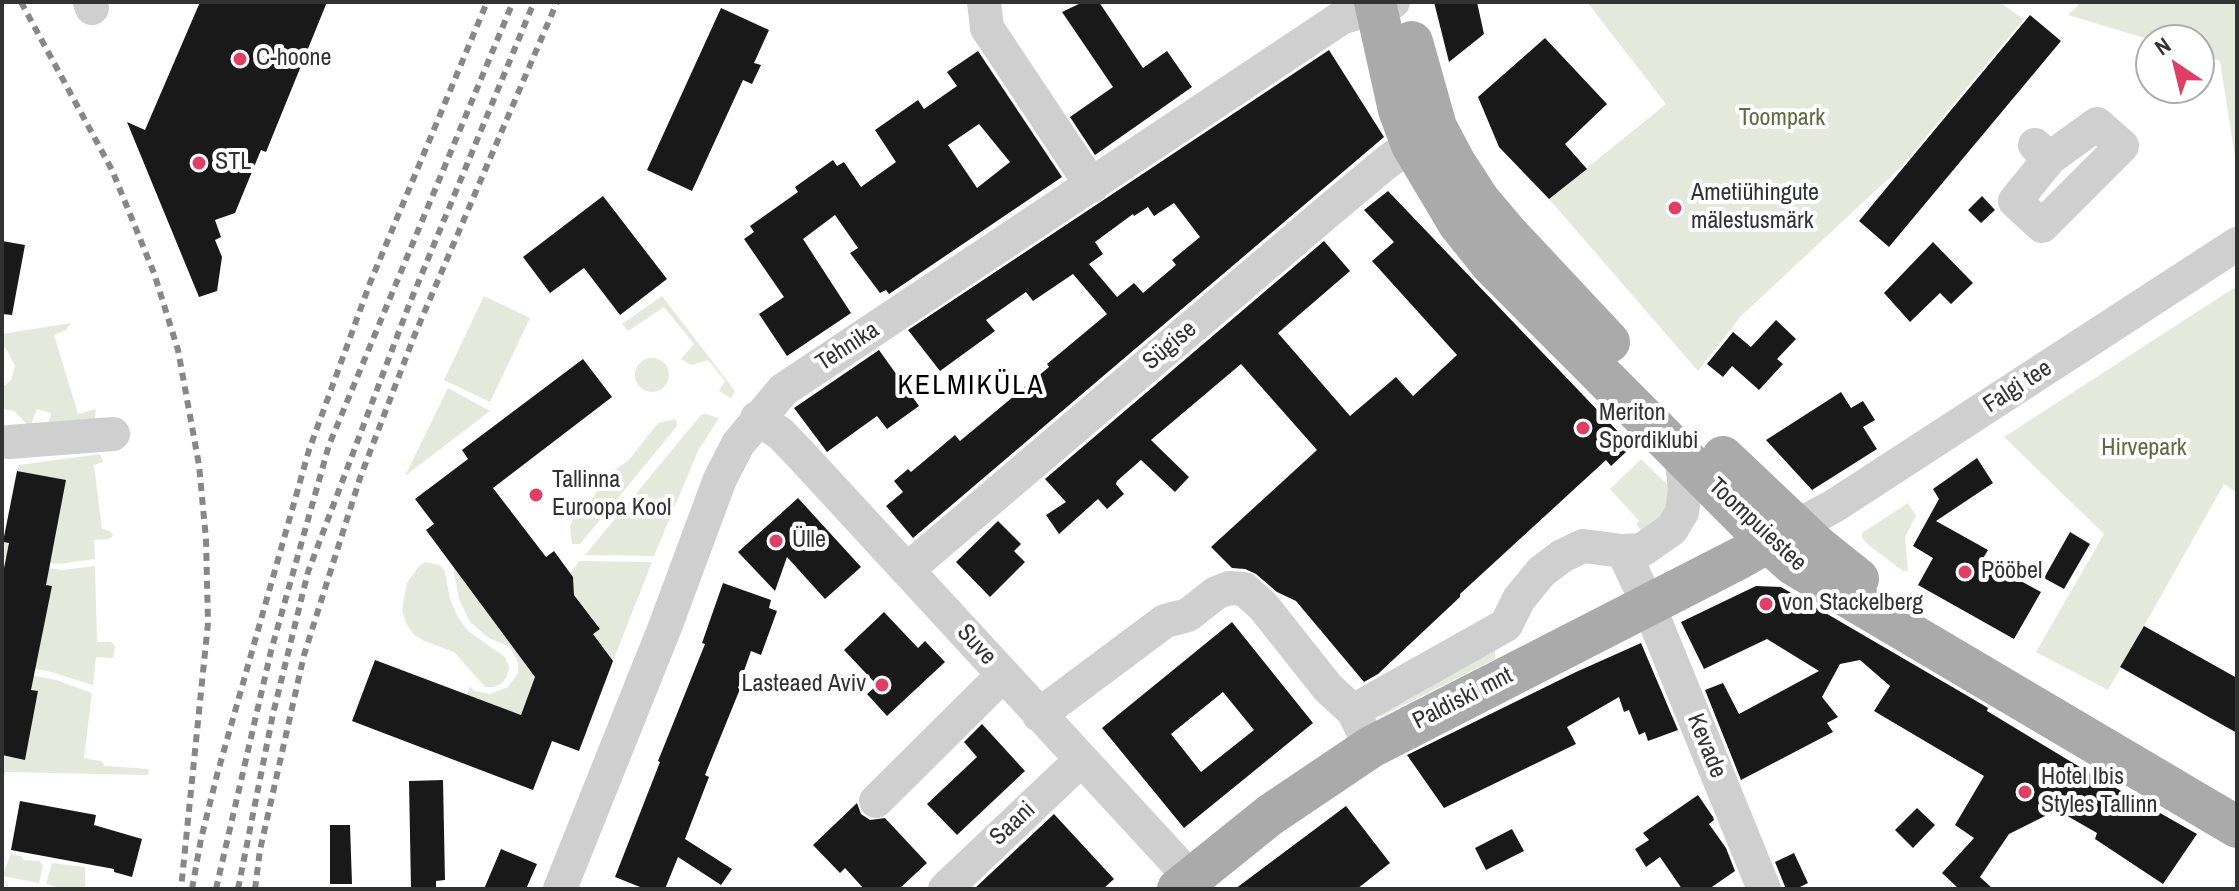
<!DOCTYPE html>
<meta charset="utf-8">
<style>
body{margin:0}
#map{position:relative;width:2239px;height:891px;overflow:hidden;background:#fff;font-family:"Archivo Narrow",sans-serif}
canvas{display:block}
.frame{position:absolute;inset:0;border:4px solid #323232;pointer-events:none}
.north{position:absolute;left:2135px;top:24px;width:80px;height:80px;box-sizing:border-box;background:#fff;border:2px solid #adadad;border-radius:50%;rotate:325deg;font-size:22px;font-weight:700;line-height:32px;text-align:center;color:#323232}
.north::after{content:'';display:block;margin:auto;width:28px;height:36px;background:#df3f66;clip-path:polygon(50% 0,100% 100%,50% 72%,0 100%)}
</style>
<div id="map">
<canvas width="2239" height="891"></canvas>
<div class="frame"></div>
<div class="north">N</div>
</div>
<script>
const g = document.querySelector('canvas').getContext('2d');
g.lineJoin = 'round';
function paint(path, color) {
  g.fillStyle = color;
  g.fill(path, 'evenodd');
}
function poly(rows) {
  const path = new Path2D();
  for (const r of rows) {
    if (r.length === 3) {
      path.moveTo(r[0] + r[2], r[1]);
      path.arc(r[0], r[1], r[2], 0, 2 * Math.PI);
      continue;
    }
    path.moveTo(r[0], r[1]);
    for (let i = 2; i < r.length; i += 2) path.lineTo(r[i], r[i + 1]);
  }
  return path;
}
function strokePath(path, color, width, dash) {
  g.strokeStyle = color;
  g.lineWidth = width;
  g.lineCap = dash ? 'butt' : 'round';
  g.setLineDash(dash || []);
  g.stroke(path);
}
function write(font, color, halo, rows, align = 'center') {
  g.font = font + ' "Archivo Narrow",sans-serif';
  g.lineWidth = 8;
  g.setLineDash([]);
  g.textBaseline = 'middle';
  g.strokeStyle = halo;
  g.fillStyle = color;
  for (const [text, x, y, turn = 0] of rows) {
    g.save();
    g.translate(x, y);
    g.rotate((+turn || 0) * Math.PI / 180);
    g.textAlign = isNaN(turn) ? turn : align;
    if (halo) g.strokeText(text, 0, 0);
    g.fillText(text, 0, 0);
    g.restore();
  }
}
paint(poly([
 [1587,2,1999,2,2024,19,1902,166,1741,316,1698,371,1549,199,1666,104],
 [2081,2,2237,2,2237,170,2220,61,2199,54,2199,40,2151,40,2068,15],
 [2237,286,2237,493,2224,484,2108,690,2036,652,2104,534,2004,437],
 [484,296,530,318,490,402,444,380],
 [662,296,735,391,731,398,719,391,725,381,708,360,692,365,681,359,694,344,664,307,628,331,622,324],
 [71,323,66,330,54,335,78,414,96,409,95,419,46,432,51,413,37,409,30,427,14,411,2,409,2,388,11,380,15,366,6,348,2,347,2,334],
 [652,375,17],
 [448,388,490,411,405,476],
 [705,414,719,418,698,451,654,556,585,555,701,415],
 [676,419,677,426,580,544,572,544,570,527,574,516,583,510,589,500,594,497,603,478,629,460,658,423],
 [100,454,103,462,94,465,102,529,110,531,113,535,110,539,94,540,95,559,59,564,4,558,2,556,3,542,53,551,66,481,17,471,19,465],
 [1641,459,1673,490,1668,513,1642,532,1636,524,1639,521,1610,489],
 [1908,503,1916,516,1905,537,1908,571,1903,571,1866,543,1862,537,1862,533],
 [579,561,652,562,613,661,593,634,600,628,568,586,574,582,571,573],
 [425,562,440,565,445,572,450,599,458,617,468,631,505,657,509,667,507,676,502,683,494,687,485,687,454,652,424,641,413,634,406,623,402,610,407,583,418,567],
 [30,565,62,570,95,566,97,642,111,642,115,646,113,658,96,657,93,685,51,672,2,662,2,567],
 [453,567,535,677,521,715,467,695,470,686,474,691,490,694,508,687,518,673,518,662,510,647,489,638,470,622,459,599],
 [1495,650,1495,659,1380,717,1378,713],
 [2,669,56,680,92,693,84,758,101,761,105,766,149,769,148,775,5,772,2,786,2,755,25,759,38,692,2,684],
 [11,854,21,856,24,860,40,861,43,866,39,883,2,876],
 [52,863,85,867,85,889,64,889,46,884]
]), '#e4e9dc');
paint(poly([
 [200,2,327,2,266,152,261,150,235,213,215,220,221,237,215,240,222,257,217,291,199,297,127,122,145,130],
 [1083,2,1099,2,1143,68,1167,51,1192,87,1095,155,1070,117,1113,87,1062,12],
 [1434,2,1477,2,1484,34,1449,62],
 [721,8,769,30,754,63,761,65,752,84,743,80,692,191,647,170],
 [2030,15,2061,41,1889,247,1859,221],
 [1545,38,1607,104,1565,144,1587,169,1549,199,1499,147,1478,97],
 [1329,50,1384,137,913,538,886,506,903,492,894,481,908,469,911,472,955,435,960,441,1049,367,1047,364,1107,314,1073,274,1033,301,1026,292,986,320,995,331,940,371,908,330],
 [1174,203,1200,237,1172,260,1176,265,1143,293,1134,283,1117,297,1089,264,1103,254,1095,242,1133,214,1134,216,1148,207,1154,216],
 [978,51,1062,177,889,294,886,290,880,293,850,253,858,248,835,215,803,239,851,313,787,356,759,314,784,297,744,239,754,232,750,226,798,192,795,187,833,160,837,166,844,162,861,187,896,162,875,130,918,100,924,109,957,86,947,72],
 [979,124,1010,162,977,188,948,145],
 [1388,191,1626,440,1620,445,1626,452,1611,466,1606,460,1460,594,1460,597,1378,674,1364,682,1296,601,1277,592,1256,574,1245,569,1232,568,1211,547,1317,450,1241,364,1151,440,1189,477,1175,492,1141,460,1117,481,1116,484,1124,494,1107,509,1098,499,1059,534,1046,515,1066,502,1045,479,1324,241,1350,271,1278,333,1350,416,1396,377,1413,396,1457,355,1372,261,1394,242,1364,210],
 [603,196,667,279,620,315,584,268,550,293,523,257],
 [1982,196,1995,210,1981,223,1968,210],
 [2,241,25,245,12,315,2,314],
 [1933,242,1973,283,1951,304,1940,293,1910,322,1884,293],
 [1776,320,1796,339,1777,359,1783,364,1759,390,1732,366,1723,377,1707,364,1733,332,1751,347],
 [879,350,919,406,887,429,877,416,827,452,794,408],
 [583,359,612,397,493,488,546,557,554,551,573,577,574,595,600,629,593,634,613,661,579,751,552,741,533,790,352,721,375,660,521,715,535,677,426,530,434,524,415,499,468,459,462,450],
 [1841,392,1851,408,1863,401,1875,420,1863,427,1877,449,1812,490,1766,440],
 [1977,458,1993,483,1936,521,1988,550,1982,560,2041,592,2014,639,1918,585,1933,558,1913,546,1939,499,1933,489],
 [17,471,66,480,46,585,52,586,31,690,38,691,25,760,2,755,2,578,9,543,3,542],
 [798,498,861,567,825,599,787,557,775,591,738,552],
 [998,521,1021,544,1014,551,1025,562,990,597,956,562],
 [2070,532,2090,544,2064,589,2044,578],
 [723,583,771,600,769,608,777,611,761,655,751,651,738,688,740,689,705,775,709,777,685,839,732,869,721,885,678,857,665,889,645,889,615,877,660,762,658,761,705,644,702,643],
 [1756,586,1781,587,1978,702,1988,708,1987,711,2093,775,2197,834,2163,884,2095,839,2097,833,2057,810,2009,834,1980,877,1993,889,1959,889,1942,873,1974,838,1955,825,1984,776,1874,711,1890,686,1860,660,1840,664,1822,697,1838,717,1827,723,1833,732,1741,780,1705,690,1723,683,1739,714,1819,671,1767,639,1704,669,1681,622],
 [884,612,918,648,925,641,945,662,887,716,867,694,877,685,844,650],
 [1232,622,1313,723,1184,828,1102,728],
 [1223,692,1254,730,1201,772,1171,734],
 [2144,626,2237,678,2237,733,2120,667],
 [1641,643,1678,730,1648,741,1645,732,1639,735,1629,710,1624,712,1619,697,1567,727,1576,744,1444,808,1407,755,1576,672],
 [982,724,1025,771,957,835,927,804,977,757,964,742],
 [443,780,445,880,436,881,436,889,411,889,409,781],
 [1698,795,1713,817,1714,820,1709,824,1726,848,1735,871,1709,889,1682,889,1660,857,1646,867,1635,849,1649,840,1643,833],
 [20,801,96,815,94,825,142,839,132,877,114,872,114,869,11,850],
 [857,803,861,814,870,820,885,818,927,863,899,889,864,889,845,868,840,873,813,845],
 [1346,806,1390,863,1357,889,1235,889],
 [1917,808,1935,825,1913,848,1895,830],
 [1054,814,1114,879,1103,889,974,889],
 [330,825,350,825,352,884,330,884],
 [1512,829,1524,851,1486,870,1475,848],
 [501,849,537,864,526,889,484,889],
 [1794,853,1808,883,1796,889,1786,889,1775,862]
]), '#191919');
strokePath(poly([
 [90,2,92,8],
 [984,2,987,28,1092,186],
 [2035,145,2050,158,2015,201,2042,226,2122,146,2097,124,2050,158],
 [757,418,781,434,802,456,1190,877],
 [9,442,113,434],
 [1797,526,1834,506,2237,244],
 [1623,551,1648,604,1764,889],
 [907,570,1326,213,1387,162,1431,131],
 [1353,711,1506,625,1519,599,1541,572,1562,556,1583,546,1623,551,1642,550,1672,529,1682,512,1685,490,1681,453],
 [1039,715,1165,621,1188,615,1216,593,1229,588,1244,589,1263,606,1328,688,1353,711,1363,731],
 [876,801,1003,675],
 [560,889,665,627,720,479,738,444,783,390,1341,18,1393,2],
 [945,889,1081,760]
]), '#cfcfcf', 34);
strokePath(poly([
 [1375,2,1399,110,1412,145,1459,224,1491,264,1768,542,1794,565,2237,827],
 [1412,42,1436,127,1455,163,1479,200,1506,232,1609,342],
 [1723,457,1818,547,1858,579],
 [1178,889,1270,815,1371,747,1738,559,1792,529]
]), '#aaa', 42);
strokePath(poly([
 [21,2,112,170,154,273,178,350,199,465,206,539,208,623,181,889],
 [192,889,201,839,217,775,309,450,370,283,487,2],
 [216,889,271,651,329,445,513,2],
 [238,889,273,714,308,572,409,305,534,2],
 [255,889,260,850,304,655,360,478,415,334,557,2]
]), '#878787', 6, [8, 6]);
for (const [x, y, r, color] of [
 [240,59,8,"#df3f66"],
 [199,163,8,"#df3f66"],
 [1675,208,8,"#df3f66"],
 [1583,428,8,"#df3f66"],
 [536,495,8,"#df3f66"],
 [776,541,8,"#df3f66"],
 [1965,572,8,"#df3f66"],
 [1766,604,8,"#df3f66"],
 [882,685,8,"#df3f66"],
 [2025,792,8,"#df3f66"]
]) {
  const dot = new Path2D();
  dot.arc(x, y, r, 0, 2 * Math.PI);
  g.fillStyle = color;
  g.fill(dot);
  strokePath(dot, '#fff', 3);
}
write('24px', '#323232', '#fff', [
 ["C-hoone",256,59],
 ["STL",215,163],
 ["Ametiühingute",1691,194],
 ["mälestusmärk",1691,222],
 ["Meriton",1599,414],
 ["Spordiklubi",1599,442],
 ["Tallinna",552,481],
 ["Euroopa Kool",552,509],
 ["Ülle",792,541],
 ["Pööbel",1981,572],
 ["von Stackelberg",1782,604],
 ["Lasteaed Aviv",866,685,"right"],
 ["Hotel Ibis",2041,778],
 ["Styles Tallinn",2041,806]
], 'left');
write('24px', '#5d6d41', '#fff', [
 ["Toompark",1782,119],
 ["Hirvepark",2144,449]
]);
write('24px', '#323232', '#fff', [
 ["Sügise",1170,346,-40],
 ["Tehnika",848,347,-33],
 ["Falgi tee",2018,387,-33],
 ["Toompuiestee",1757,525,43],
 ["Suve",976,645,48],
 ["Paldiski mnt",1463,699,-27],
 ["Kevade",1706,746,68],
 ["Saani",1013,824,-43]
]);
g.letterSpacing = '2px';
write('28px', '#000', '#fff', [
 ["KELMIKÜLA",971,386]
]);
g.letterSpacing = '0px';
</script>
